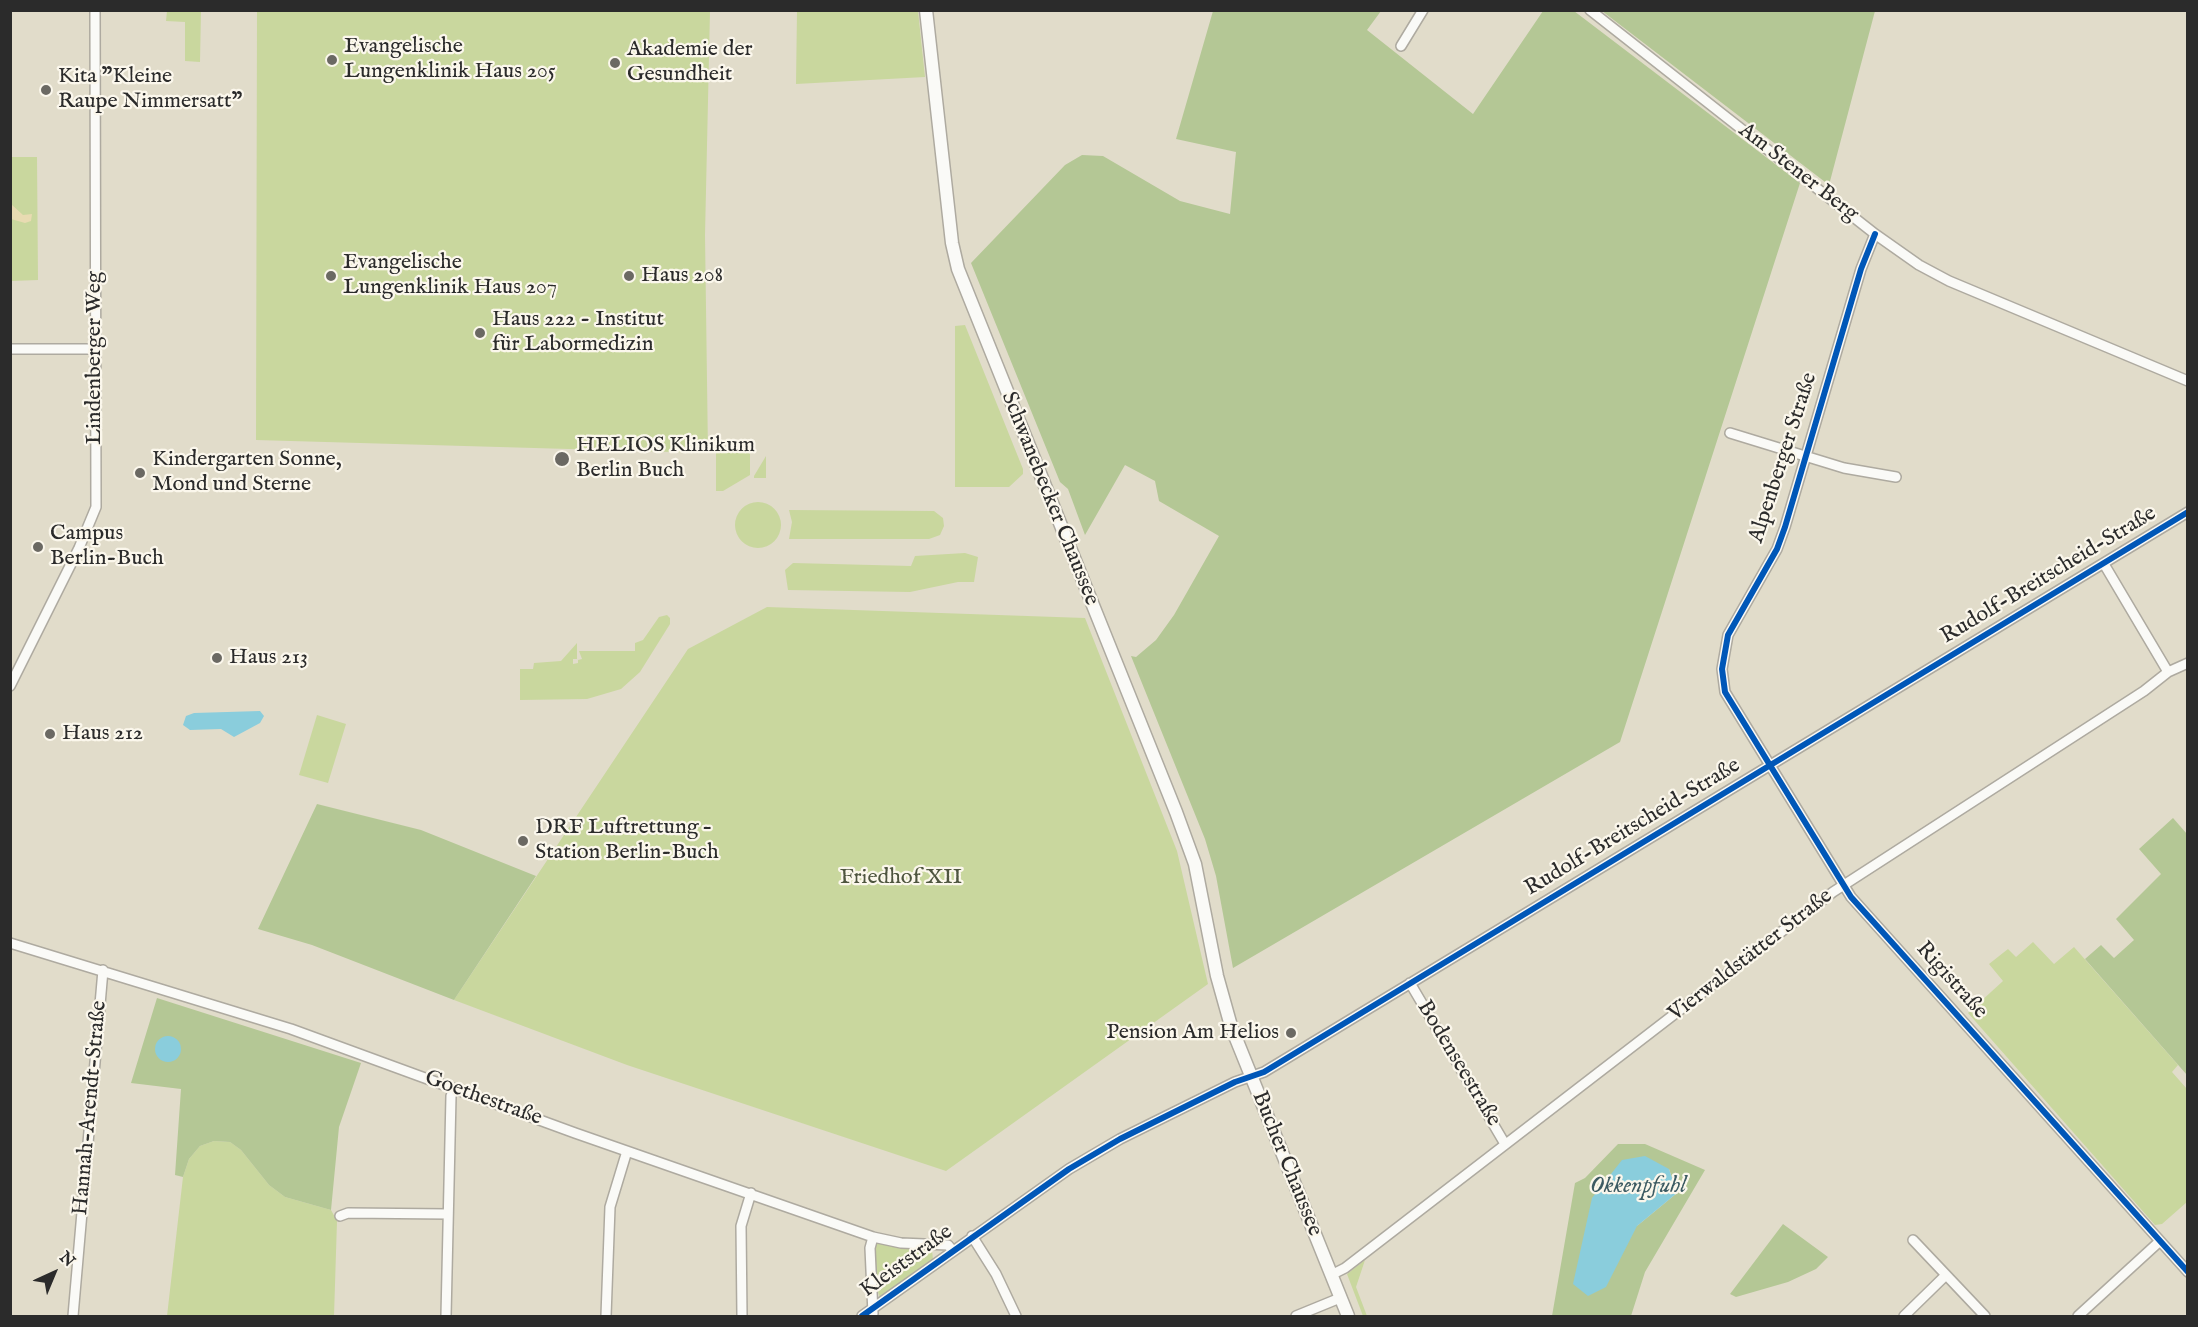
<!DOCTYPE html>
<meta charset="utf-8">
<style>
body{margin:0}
#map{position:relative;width:2198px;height:1327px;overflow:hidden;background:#e1dcca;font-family:"IM FELL English",serif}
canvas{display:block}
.frame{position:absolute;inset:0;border:12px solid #2b2b2b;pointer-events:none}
.north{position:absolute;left:24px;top:1243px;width:60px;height:60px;-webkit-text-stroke:4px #fbf7ec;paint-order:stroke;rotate:44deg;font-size:16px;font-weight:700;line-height:24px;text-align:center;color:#2b2b2b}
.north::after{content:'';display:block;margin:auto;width:21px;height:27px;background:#2b2b2b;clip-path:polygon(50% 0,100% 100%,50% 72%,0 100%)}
</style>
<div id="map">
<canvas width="2198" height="1327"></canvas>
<div class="frame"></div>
<div class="north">N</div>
</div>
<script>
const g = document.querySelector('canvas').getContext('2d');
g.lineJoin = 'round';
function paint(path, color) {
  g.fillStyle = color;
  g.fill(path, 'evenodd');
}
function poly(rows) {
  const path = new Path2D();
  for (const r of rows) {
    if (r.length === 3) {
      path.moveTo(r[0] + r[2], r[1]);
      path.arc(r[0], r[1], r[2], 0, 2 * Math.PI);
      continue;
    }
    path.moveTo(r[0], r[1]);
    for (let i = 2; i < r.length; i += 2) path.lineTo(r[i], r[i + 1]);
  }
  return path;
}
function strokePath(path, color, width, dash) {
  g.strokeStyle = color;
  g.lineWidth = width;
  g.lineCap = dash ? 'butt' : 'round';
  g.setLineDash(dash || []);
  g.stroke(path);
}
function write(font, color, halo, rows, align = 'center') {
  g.font = font + ' "IM FELL English",serif';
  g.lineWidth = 4.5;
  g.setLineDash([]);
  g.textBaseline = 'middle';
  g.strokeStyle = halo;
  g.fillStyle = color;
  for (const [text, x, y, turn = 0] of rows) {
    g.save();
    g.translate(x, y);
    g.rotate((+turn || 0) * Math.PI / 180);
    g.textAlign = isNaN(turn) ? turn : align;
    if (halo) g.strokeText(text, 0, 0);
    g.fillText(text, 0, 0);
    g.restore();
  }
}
paint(poly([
 [167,11,201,11,200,62,185,61,185,22,166,21],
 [257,11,710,11,705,235,708,453,256,440],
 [797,11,918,11,925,77,796,84],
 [10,157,37,157,38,280,11,281],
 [965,325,1023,469,1023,474,1009,487,955,487,955,326],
 [744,448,750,454,750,475,723,491,716,491,716,449],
 [766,456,766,478,754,478,754,476],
 [758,525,23],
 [789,510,934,511,943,518,944,526,940,535,929,539,789,539,792,522],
 [965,553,978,557,974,582,958,582,910,592,788,590,785,570,793,563,911,566,915,556],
 [767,607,1085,618,1177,851,1208,984,946,1171,627,1065,454,1000,688,649],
 [667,615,670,618,670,624,640,672,621,689,587,699,520,700,520,669,533,669,534,663,561,661,577,643,577,659,573,659,573,664,578,663,578,660,582,659,579,651,635,651,635,643,643,640,659,617],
 [317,715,346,724,328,783,299,775],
 [2033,942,2054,964,2074,947,2178,1065,2172,1072,2187,1089,2187,1202,2162,1224,2155,1225,1968,1013,2003,981,1989,964,2008,949,2016,957],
 [214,1141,230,1142,241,1150,269,1185,285,1197,331,1210,337,1221,334,1316,167,1316,183,1177,189,1159,200,1146],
 [874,1240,897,1247,932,1251,933,1259,880,1298,875,1283],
 [1365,1260,1356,1287,1367,1316,1363,1316,1347,1274]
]), '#c9d79e');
paint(poly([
 [1213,11,1381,11,1367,30,1473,114,1543,11,1574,11,1800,183,1620,742,1233,968,1216,876,1205,839,1131,656,1136,657,1156,640,1174,615,1219,536,1159,501,1155,481,1125,465,1085,535,1068,489,1060,482,971,263,1065,165,1082,155,1103,156,1180,201,1230,214,1236,152,1176,139],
 [1602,11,1875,11,1829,185],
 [317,804,421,830,536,876,454,1000,312,945,258,929],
 [2173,818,2187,834,2187,1075,2085,959,2101,945,2114,958,2134,940,2116,919,2161,874,2139,849],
 [157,998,361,1063,339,1127,331,1210,285,1197,269,1185,241,1150,230,1142,214,1141,200,1146,189,1159,183,1177,175,1175,181,1089,131,1083],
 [1618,1144,1645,1144,1705,1170,1645,1272,1631,1316,1552,1316,1575,1183,1585,1178],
 [1669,1169,1677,1193,1637,1226],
 [1783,1224,1828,1257,1816,1269,1788,1282,1736,1297,1730,1294]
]), '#b4c795');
paint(poly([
 [11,204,23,215,32,214,31,221,25,223,11,219]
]), '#e8dbb2');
paint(poly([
 [260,711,264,716,260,723,234,737,221,729,190,730,183,725,186,716,194,713],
 [168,1049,13],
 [1645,1156,1669,1169,1677,1193,1637,1226,1606,1287,1588,1296,1573,1284,1592,1198,1622,1160]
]), '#8acddc');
const minor = poly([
 [1590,10,1875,234,1919,265,1949,281,2188,381],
 [1401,46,1423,10],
 [1875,234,1861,269,1785,527,1777,549,1728,635,1722,669,1725,692,1851,897,2188,1272],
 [10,349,95,349],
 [1730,433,1844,468,1896,477],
 [2104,564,2168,672],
 [10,686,79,548,96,507,95,10],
 [10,943,291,1029,575,1133,873,1237,901,1243,948,1245,953,1251],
 [1410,983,1505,1144],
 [340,1216,348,1213,448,1214],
 [972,1236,996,1274,1016,1316],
 [873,1237,870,1248,873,1314],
 [1913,1240,1985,1316],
 [1331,1275,1345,1268,1833,892,2144,691,2168,672,2188,663],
 [73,1316,103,970],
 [446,1316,451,1096,454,1089],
 [606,1316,610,1207,627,1151],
 [742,1316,741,1226,751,1193],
 [862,1316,1069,1169,1120,1139,1235,1082,1264,1072,2188,512],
 [1296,1316,1340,1298],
 [1904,1316,1946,1275],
 [2078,1316,2160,1241]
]);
const major = poly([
 [926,10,952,243,958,269,1176,812,1195,864,1217,976,1231,1026,1348,1316]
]);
strokePath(minor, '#aeaaa0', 12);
strokePath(major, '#aeaaa0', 15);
strokePath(minor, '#fafaf7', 9);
strokePath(major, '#fafaf7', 12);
strokePath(poly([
 [1875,234,1861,269,1785,527,1777,549,1728,635,1722,669,1725,692,1851,897,2188,1272],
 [862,1316,1069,1169,1120,1139,1235,1082,1264,1072,2188,512]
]), '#0057b8', 6);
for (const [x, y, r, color] of [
 [332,60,6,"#6b6963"],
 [615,63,6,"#6b6963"],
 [46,90,6,"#6b6963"],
 [331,276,6,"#6b6963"],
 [629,276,6,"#6b6963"],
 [480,333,6,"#6b6963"],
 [562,459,8,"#6b6963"],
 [140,473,6,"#6b6963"],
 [38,547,6,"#6b6963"],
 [217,658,6,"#6b6963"],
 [50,734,6,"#6b6963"],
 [523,841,6,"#6b6963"],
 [1291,1033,6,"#6b6963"]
]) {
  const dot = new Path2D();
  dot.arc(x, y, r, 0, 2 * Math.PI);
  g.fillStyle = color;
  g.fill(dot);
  strokePath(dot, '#fbf7ec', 2);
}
write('22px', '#2b2b2b', '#fbf7ec', [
 ["Evangelische",344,47],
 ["Lungenklinik Haus 205",344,72],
 ["Akademie der",627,50],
 ["Gesundheit",627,75],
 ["Kita \"Kleine",58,77],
 ["Raupe Nimmersatt\"",58,102],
 ["Evangelische",343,263],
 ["Lungenklinik Haus 207",343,288],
 ["Haus 208",641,276],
 ["Haus 222 - Institut",492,320],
 ["für Labormedizin",492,345],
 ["HELIOS Klinikum",576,446],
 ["Berlin Buch",576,471],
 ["Kindergarten Sonne,",152,460],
 ["Mond und Sterne",152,485],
 ["Campus",50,534],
 ["Berlin-Buch",50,559],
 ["Haus 213",229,658],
 ["Haus 212",62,734],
 ["DRF Luftrettung –",535,828],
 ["Station Berlin-Buch",535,853],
 ["Pension Am Helios",1279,1033,"right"]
], 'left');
write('22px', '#2b2b2b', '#fbf7ec', [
 ["Am Stener Berg",1798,173,38],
 ["Lindenberger Weg",95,358,-90],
 ["Alpenberger Straße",1784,458,-72],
 ["Schwanebecker Chaussee",1049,499,68],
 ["Rudolf-Breitscheid-Straße",2049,576,-31],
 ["Rudolf-Breitscheid-Straße",1633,828,-31],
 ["Vierwaldstätter Straße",1751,956,-38],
 ["Rigistraße",1951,981,48],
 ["Bodenseestraße",1458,1064,59],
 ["Goethestraße",483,1099,20],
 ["Hannah-Arendt-Straße",91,1108,-85],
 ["Bucher Chaussee",1286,1164,68],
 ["Kleiststraße",907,1262,-36]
]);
write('22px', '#4e553f', '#fbf7ec', [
 ["Friedhof XII",901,878]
]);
write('italic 24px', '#3c5a62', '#fbf7ec', [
 ["Okkenpfuhl",1638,1187]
]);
</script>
